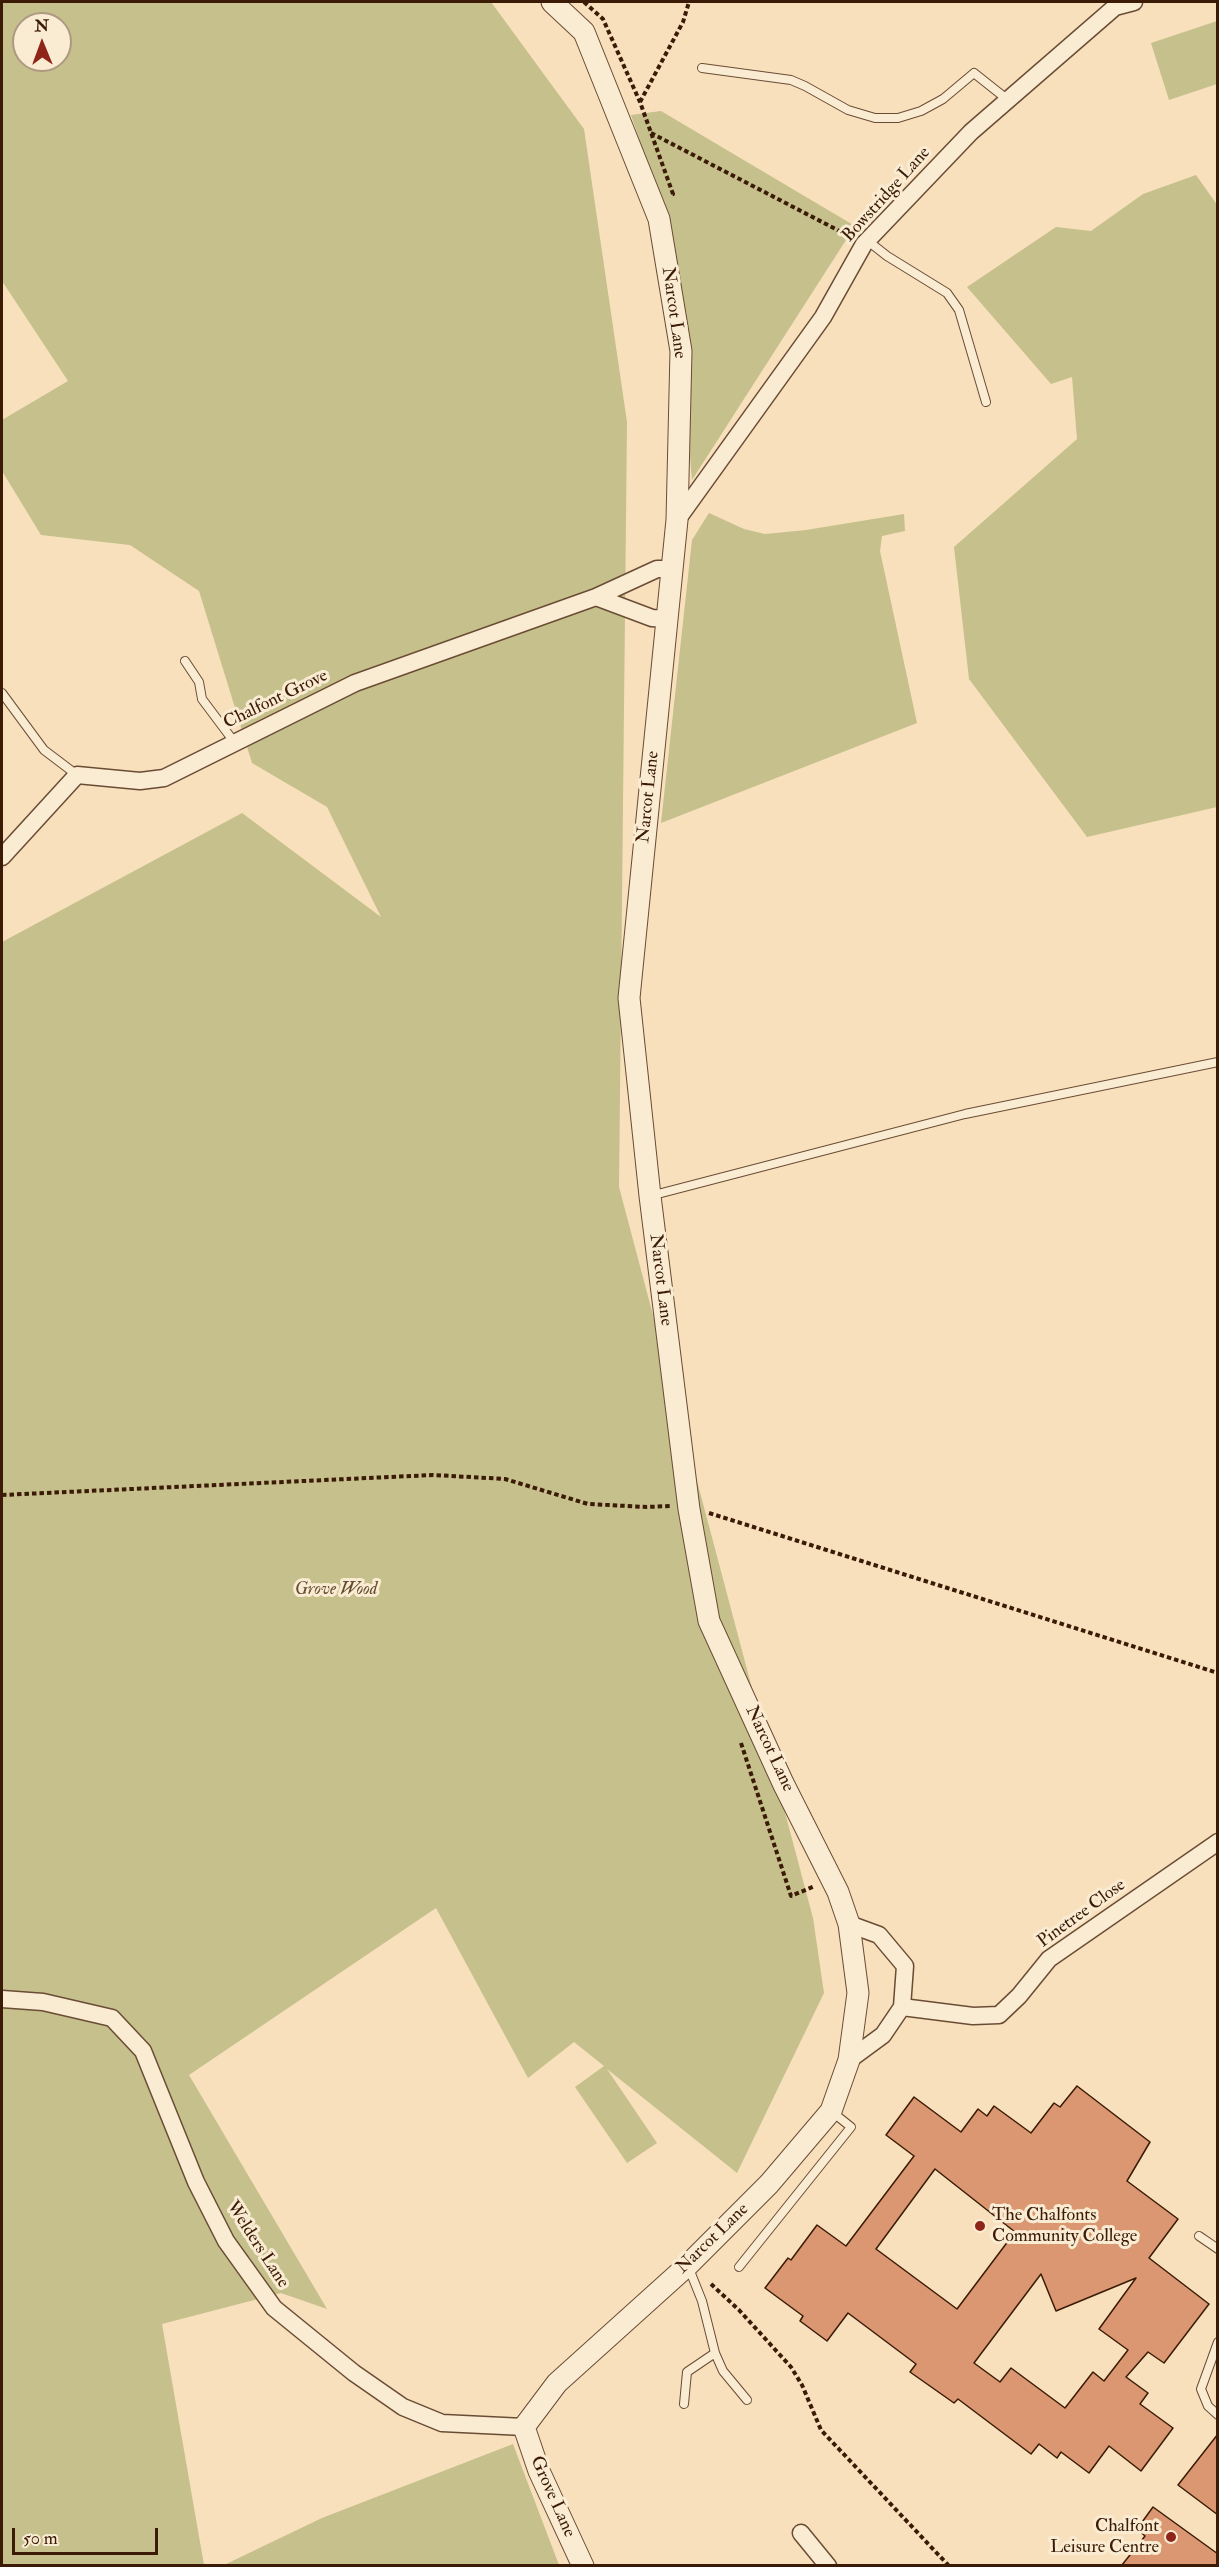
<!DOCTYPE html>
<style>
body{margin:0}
#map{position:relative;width:1219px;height:2567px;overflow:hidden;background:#f8e0bc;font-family:"IM FELL Double Pica",serif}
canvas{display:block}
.frame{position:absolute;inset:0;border:3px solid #3b1b06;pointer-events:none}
.north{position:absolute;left:12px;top:12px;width:60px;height:60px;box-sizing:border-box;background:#faebd3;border:2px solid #ae9881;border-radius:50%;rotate:359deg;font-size:16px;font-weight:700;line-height:24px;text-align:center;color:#3b1b06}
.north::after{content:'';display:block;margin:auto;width:21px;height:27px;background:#8f2418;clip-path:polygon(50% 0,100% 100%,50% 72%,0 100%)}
.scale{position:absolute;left:12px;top:2528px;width:146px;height:27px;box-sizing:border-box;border:3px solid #3b1b06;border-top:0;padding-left:8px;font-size:18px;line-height:21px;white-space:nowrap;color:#3b1b06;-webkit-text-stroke:4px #faebd3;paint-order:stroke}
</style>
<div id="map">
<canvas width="1219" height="2567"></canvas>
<div class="frame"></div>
<div class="north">N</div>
<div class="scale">50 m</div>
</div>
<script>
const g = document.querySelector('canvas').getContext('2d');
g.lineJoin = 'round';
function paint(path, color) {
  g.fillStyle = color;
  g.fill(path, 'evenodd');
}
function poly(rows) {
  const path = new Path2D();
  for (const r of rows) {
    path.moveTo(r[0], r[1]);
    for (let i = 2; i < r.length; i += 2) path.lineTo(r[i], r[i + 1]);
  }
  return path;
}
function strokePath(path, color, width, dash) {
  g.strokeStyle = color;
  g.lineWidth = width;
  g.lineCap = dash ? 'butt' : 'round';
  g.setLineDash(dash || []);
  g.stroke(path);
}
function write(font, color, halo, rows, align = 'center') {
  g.font = font + ' "IM FELL Double Pica",serif';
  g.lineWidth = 6;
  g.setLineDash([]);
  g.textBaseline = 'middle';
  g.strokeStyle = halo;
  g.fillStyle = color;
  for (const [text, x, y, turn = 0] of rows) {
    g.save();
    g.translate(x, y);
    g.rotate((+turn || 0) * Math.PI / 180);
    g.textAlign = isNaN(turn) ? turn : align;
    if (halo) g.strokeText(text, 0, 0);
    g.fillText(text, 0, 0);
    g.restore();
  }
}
paint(poly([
 [2,2,491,2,584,129,627,422,619,1187,813,1918,824,1993,737,2173,607,2069,657,2143,627,2163,575,2087,604,2066,574,2042,528,2078,436,1908,189,2075,327,2309,281,2293,162,2324,204,2565,2,2565,2,942,242,813,381,917,327,807,252,763,199,591,130,545,41,535,2,471,2,420,68,381,2,281],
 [24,24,60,24,60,60,24,60],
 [1217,21,1217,84,1169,100,1151,43],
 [661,111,855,226,692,480,671,234,631,115],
 [1196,175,1218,206,1217,807,1087,837,969,679,954,547,1077,439,1072,377,1051,384,967,287,1056,227,1091,231,1143,194],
 [709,513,744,529,765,534,806,530,904,514,905,531,882,536,880,551,917,723,661,823,692,540],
 [513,2444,559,2565,224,2565,322,2518]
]), '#c5c08c');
const building = poly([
 [1077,2086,1150,2142,1127,2181,1178,2219,1149,2258,1209,2304,1164,2363,1148,2352,1126,2377,1148,2393,1140,2404,1173,2428,1141,2471,1109,2446,1089,2473,1061,2452,1057,2458,1039,2444,1031,2454,958,2399,954,2403,910,2372,916,2364,848,2313,827,2341,800,2321,803,2316,765,2288,788,2258,791,2260,817,2225,846,2246,914,2156,886,2135,914,2097,961,2132,978,2109,987,2116,994,2106,1031,2133,1054,2103,1060,2107,1077,2086],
 [935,2169,1015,2232,957,2309,876,2249,935,2169],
 [1041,2274,1056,2311,1136,2278,1099,2329,1128,2350,1104,2381,1093,2372,1065,2408,1011,2368,1000,2382,974,2363,1041,2274],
 [1218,2434,1218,2515,1178,2485,1218,2434],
 [1153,2507,1218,2554,1218,2565,1122,2565,1145,2536,1137,2529,1153,2507]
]);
paint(building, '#da9771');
strokePath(building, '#3b1b06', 1.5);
const service = poly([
 [702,68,791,80,805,86,848,110,875,118,898,118,921,111,943,99,974,73,1008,100],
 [868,241,887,256,947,293,959,310,986,402],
 [185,661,199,682,202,699,235,743],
 [2,693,44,750,77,775],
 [650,1196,965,1114,1218,1062],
 [1199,2236,1218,2249],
 [688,2266,702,2301,715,2353,723,2371,747,2400],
 [739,2267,851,2127,831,2111],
 [1218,2342,1201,2389,1208,2406,1218,2415],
 [684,2404,687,2372,715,2353]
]);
const minor = poly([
 [677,520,823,317,864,244,971,132,1115,7,1134,2],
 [666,619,652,618,596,597,657,569,671,569],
 [2,857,77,775,140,781,164,778,355,683,596,597],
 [2,1999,43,2002,112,2018,143,2051,196,2182,226,2241,274,2308,354,2373,403,2407,442,2423,524,2427],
 [902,2007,973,2016,999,2015,1019,1996,1049,1959,1218,1842],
 [849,2060,883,2035,902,2007,905,1966,879,1935,849,1924],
 [801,2533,828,2566]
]);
const tertiary = poly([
 [552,2,584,32,659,219,681,351,677,520,629,998,650,1196,689,1509,709,1621,783,1783,838,1892,849,1924,858,1993,849,2060,831,2111,769,2184,688,2265,557,2383,524,2427,539,2471,583,2566]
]);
strokePath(service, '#6a4c34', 10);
strokePath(minor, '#6a4c34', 19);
strokePath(tertiary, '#6a4c34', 23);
strokePath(poly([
 [584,2,603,19,640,102,673,194,670,194],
 [640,102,683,22,689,2],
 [651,133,849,236],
 [2,1495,433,1475,505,1479,588,1504,647,1507,671,1506],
 [709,1513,1218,1673],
 [741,1743,791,1896,815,1886],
 [711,2284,739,2310,791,2367,802,2385,821,2430,949,2566]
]), '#3b1b06', 4, [4.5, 3]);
strokePath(service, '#faebd3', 8);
strokePath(minor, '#faebd3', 16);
strokePath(tertiary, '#faebd3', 21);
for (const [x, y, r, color] of [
 [980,2226,6,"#8f2418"],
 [1171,2537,6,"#8f2418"]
]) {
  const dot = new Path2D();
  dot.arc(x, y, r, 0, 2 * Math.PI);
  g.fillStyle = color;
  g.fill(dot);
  strokePath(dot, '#faebd3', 2);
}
write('18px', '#3b1b06', '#faebd3', [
 ["Bowstridge Lane",887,195,-48],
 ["Narcot Lane",673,313,82],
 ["Chalfont Grove",276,700,-26],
 ["Narcot Lane",649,797,-84],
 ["Narcot Lane",660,1280,83],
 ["Narcot Lane",769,1749,65],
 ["Pinetree Close",1082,1914,-36],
 ["Narcot Lane",713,2239,-44],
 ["Welders Lane",257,2245,57],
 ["Grove Lane",552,2497,66]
]);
write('italic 18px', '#644d2e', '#faebd3', [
 ["Grove Wood",336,1590]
]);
write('18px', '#3b1b06', '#faebd3', [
 ["The Chalfonts",992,2216],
 ["Community College",992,2237],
 ["Chalfont",1159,2527,"right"],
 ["Leisure Centre",1159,2548,"right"]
], 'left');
</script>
